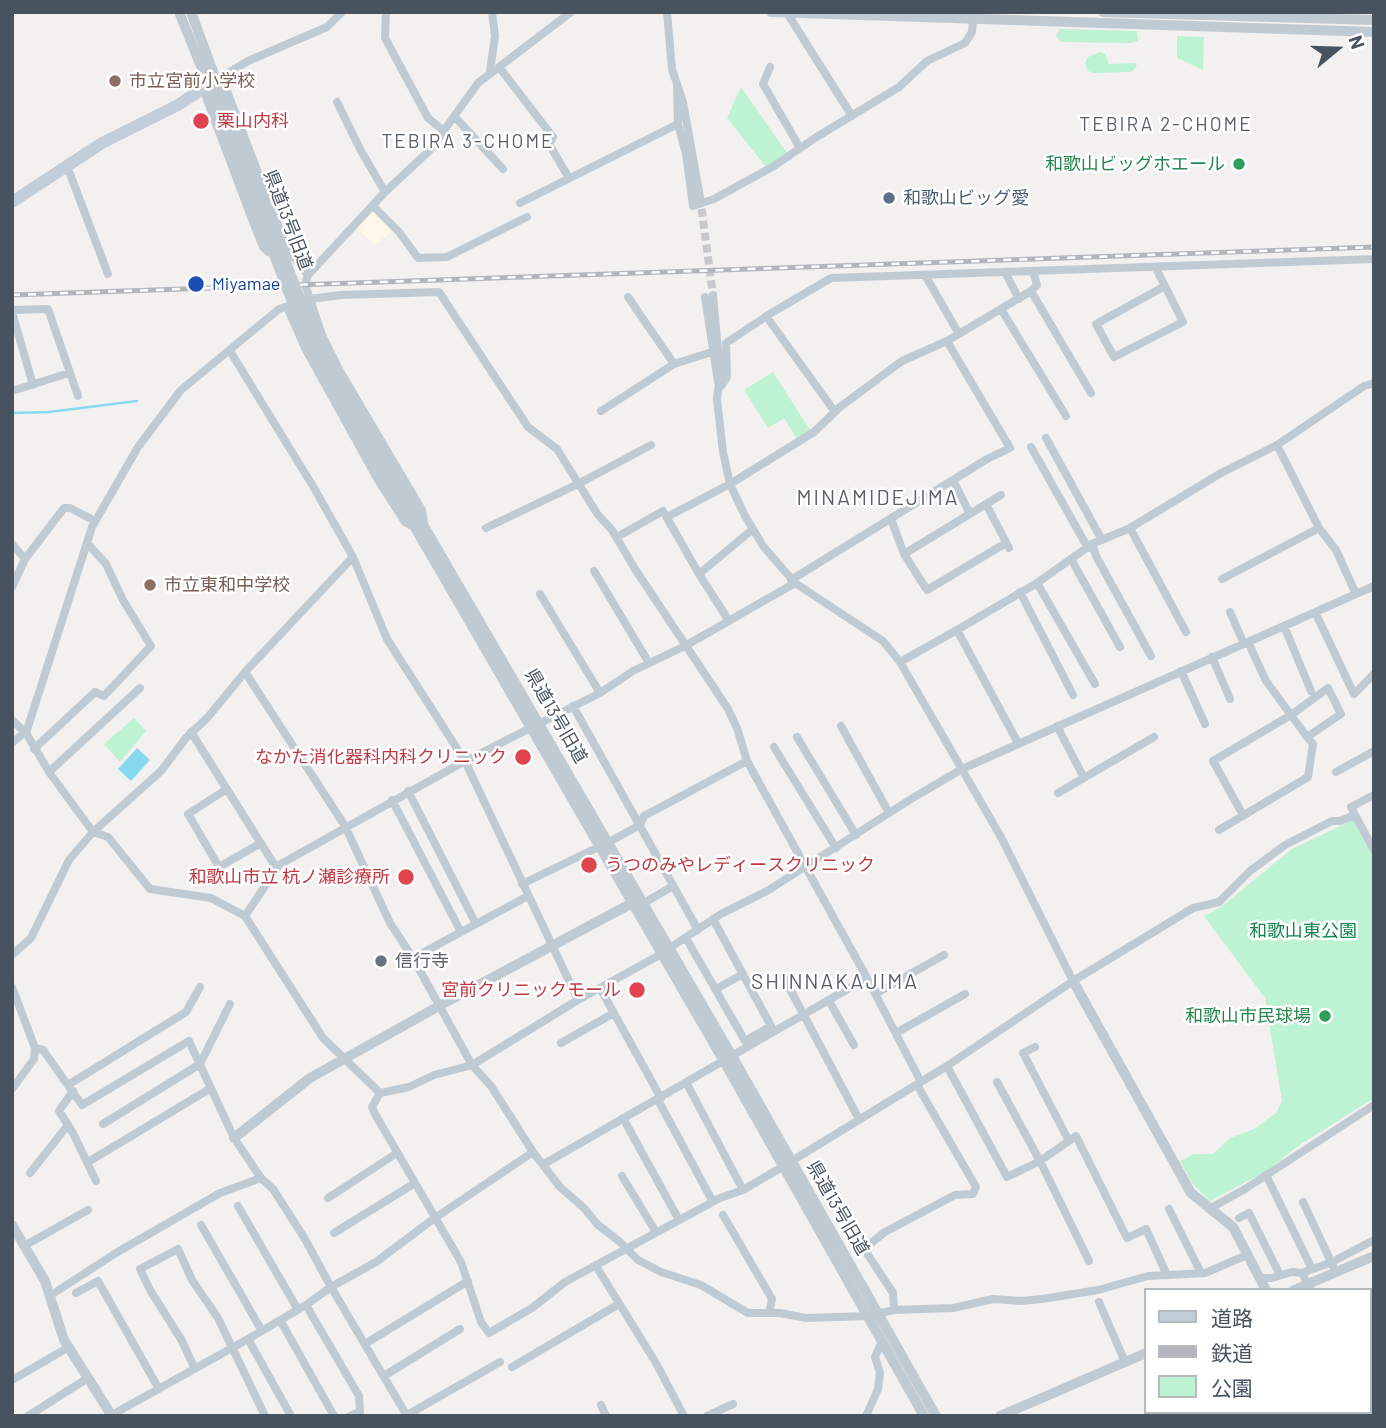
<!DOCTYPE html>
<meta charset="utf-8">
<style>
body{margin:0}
#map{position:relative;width:1386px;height:1428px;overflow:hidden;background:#f3f0f0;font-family:Barlow,"Noto Sans JP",sans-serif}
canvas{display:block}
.frame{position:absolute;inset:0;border:14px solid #47535f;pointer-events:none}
.legend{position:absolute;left:1144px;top:1288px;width:228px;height:126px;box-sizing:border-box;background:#fff;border:2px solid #b5babf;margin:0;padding:9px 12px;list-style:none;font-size:21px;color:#47535f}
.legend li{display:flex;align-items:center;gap:14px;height:35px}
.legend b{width:35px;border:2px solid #b5babf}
.north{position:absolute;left:1302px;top:14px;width:70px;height:70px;-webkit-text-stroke:5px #fff;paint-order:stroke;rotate:71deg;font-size:19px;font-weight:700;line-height:28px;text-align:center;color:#47535f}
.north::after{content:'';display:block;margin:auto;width:24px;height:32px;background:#47535f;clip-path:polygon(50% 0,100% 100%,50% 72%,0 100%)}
</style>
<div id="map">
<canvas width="1386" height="1428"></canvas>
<div class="frame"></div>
<ul class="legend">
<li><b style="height:9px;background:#c2cdda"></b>道路</li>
<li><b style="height:9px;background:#b2b5bb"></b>鉄道</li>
<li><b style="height:19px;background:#bdf2d2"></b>公園</li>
</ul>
<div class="north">N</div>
</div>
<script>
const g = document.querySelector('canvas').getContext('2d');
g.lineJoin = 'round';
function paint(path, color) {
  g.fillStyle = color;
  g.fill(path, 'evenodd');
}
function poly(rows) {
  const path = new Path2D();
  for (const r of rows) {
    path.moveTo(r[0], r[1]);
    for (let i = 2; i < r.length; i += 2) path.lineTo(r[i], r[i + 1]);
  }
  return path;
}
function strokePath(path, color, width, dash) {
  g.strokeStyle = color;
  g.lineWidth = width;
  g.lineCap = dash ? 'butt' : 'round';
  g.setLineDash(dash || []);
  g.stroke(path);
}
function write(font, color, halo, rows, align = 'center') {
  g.font = font + ' Barlow,"Noto Sans JP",sans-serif';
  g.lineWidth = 5;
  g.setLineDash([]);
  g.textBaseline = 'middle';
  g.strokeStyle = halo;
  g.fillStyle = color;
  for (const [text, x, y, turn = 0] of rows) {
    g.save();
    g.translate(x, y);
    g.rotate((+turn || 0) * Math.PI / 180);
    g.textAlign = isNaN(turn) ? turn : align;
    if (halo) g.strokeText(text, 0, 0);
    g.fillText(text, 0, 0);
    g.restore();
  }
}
paint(poly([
 [373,211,393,231,374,245,357,228]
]), '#fdf8ea');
paint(poly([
 [1060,29,1137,31,1138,41,1130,43,1061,42,1056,36],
 [1177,36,1204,37,1203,70,1177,58],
 [1100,52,1105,54,1109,64,1137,63,1136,67,1133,71,1129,72,1093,73,1088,71,1085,63,1088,57],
 [741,87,787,153,766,167,727,118],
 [773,372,810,430,797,439,784,418,768,428,744,390],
 [134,718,146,731,120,762,104,744],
 [1353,820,1374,858,1374,1098,1301,1144,1265,1172,1210,1201,1193,1184,1180,1161,1194,1154,1213,1154,1230,1138,1254,1129,1276,1113,1282,1101,1265,998,1204,916,1221,907,1292,849]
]), '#bdf2d2');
paint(poly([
 [137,748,150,760,131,781,118,769]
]), '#87d9f2');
strokePath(poly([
 [12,413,49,412,137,401]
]), '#87d9f2', 2.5);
strokePath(poly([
 [700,197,713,295]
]), '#c8c9cc', 8, [8, 4]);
strokePath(poly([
 [386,12,385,38,428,118,445,132],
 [667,12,672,69,683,102,700,197],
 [787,13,852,116],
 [770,67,763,84,800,148],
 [490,71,495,36,492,12],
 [209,86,206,97,253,222,263,247,268,252,274,253],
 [337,102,360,149,385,192],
 [455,117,503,169],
 [678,124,686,154,693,206,714,199,774,166,815,138,899,87,927,61,965,43,972,32,973,20],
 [67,166,108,274],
 [569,178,549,144,553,137,499,67,571,12],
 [520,203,678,124,677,85],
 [373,206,399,232,418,258,447,257,527,217],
 [1155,267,1165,286,1183,322,1114,357,1096,324,1165,286],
 [1033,271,1037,285,1031,291,1091,393],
 [1005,272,1019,299],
 [308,275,287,249,225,86,216,80,248,61,327,27,342,12],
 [925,275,959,334],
 [713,295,720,372,717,399,723,452,730,484,744,514,763,546,795,583,883,641,900,662,1001,837,1073,981],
 [628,297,674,364,712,352],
 [705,297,718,382],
 [287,307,305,348,378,480,405,522,414,527],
 [1001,309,1066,416],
 [12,310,48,309,78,396],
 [12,312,33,385],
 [766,316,835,412],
 [230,351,314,488,353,557,387,639,465,761,578,1000],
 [721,386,727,377,726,343,773,312,831,278,1374,259],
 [12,391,69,373],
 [601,411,674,364],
 [1046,438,1102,540],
 [1277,445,1319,528,1336,550,1356,594],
 [1031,447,1088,548],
 [953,480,970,514],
 [986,504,1009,548],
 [667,517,730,484,814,432,840,407,902,361,947,341,1031,291],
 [891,519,904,554,927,590,1006,543],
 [424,523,422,510,340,371,322,335,310,299,341,295,439,292,528,427,557,449,598,515,612,530,635,569,728,709,737,728,747,761,867,978,921,1082],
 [486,528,578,484,651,445],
 [1130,528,1186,632],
 [617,537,663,511,699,574],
 [12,544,25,559],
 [1092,544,1096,556,1151,656],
 [904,554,1001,495],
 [1071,559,1120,647],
 [594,571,649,663],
 [1222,579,1319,528],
 [791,580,987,459,1010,448,947,341],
 [1037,583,1095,684],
 [12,587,25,559,64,508,70,508,95,521],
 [1020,592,1073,695],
 [540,594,600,693],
 [1230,612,1244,644],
 [1315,612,1354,694,1374,674],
 [729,621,699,574,753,529],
 [1284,626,1311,691],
 [957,630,1037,583,1092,544,1130,528,1221,473,1277,445,1364,386,1374,383],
 [1212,657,1230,699],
 [900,662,957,630,1018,743],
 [1181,671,1205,724],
 [245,672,345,826,390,923,413,958,472,1065,491,1086,533,1152,560,1187,584,1208,597,1224,620,1242,638,1260,661,1272,701,1285,748,1313,780,1313,806,1318,868,1316,894,1310,953,1308,993,1299,1021,1301,1042,1299,1098,1290,1148,1276,1205,1273,1247,1255],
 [573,706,698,930],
 [12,720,26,733,49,772,93,832,108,837,150,889,211,898,245,916,323,1038,380,1093,409,1087,434,1075,472,1065,578,1000,656,957,721,914,767,891,911,799,962,769,1374,586],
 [841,726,889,813],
 [1057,726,1084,778],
 [191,732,277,869],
 [26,733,92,527,138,447,181,390,279,309,310,299,305,285,308,275,385,192,430,150,478,83,499,67],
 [797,737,856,835],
 [12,743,24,733],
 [774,747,836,848],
 [34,749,95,692,104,696,151,646,123,600,106,564,87,543],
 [49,772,140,688],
 [1336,772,1374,751],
 [227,789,188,814,219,867,261,843],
 [408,791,476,924],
 [1058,793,1154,737],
 [392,800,461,932],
 [1243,815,1213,761,1291,715,1266,681,1248,642],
 [1355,815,1374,850],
 [1219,830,1308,777,1313,744,1307,737,1291,715,1328,688,1341,714,1307,737],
 [522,884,609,842,640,825,644,816,747,761],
 [644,903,673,886],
 [245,916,279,865,465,761,600,693,633,671,685,646,795,583],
 [686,938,745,1041,771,1026,713,919],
 [12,955,31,938,69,860,93,832,161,771,186,738,208,717,245,672,353,557],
 [413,958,528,896],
 [783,976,859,1119],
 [12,987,35,1048,34,1059,12,1089],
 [600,988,661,1098],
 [716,989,743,974],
 [875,994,944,955],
 [829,1001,854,1045],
 [896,1033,965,994],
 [561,1043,614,1013],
 [1035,1047,1023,1053,1069,1141],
 [35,1048,43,1050,82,1105,189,1041,234,1138,261,1178,273,1189,305,1239,331,1287,407,1416],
 [947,1066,1007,1177,1040,1161,1076,1136,1127,1238,1146,1229,1167,1275],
 [997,1082,1040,1161,1089,1261],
 [687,1084,743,1190],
 [68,1085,186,1012,200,987],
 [73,1091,59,1111,73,1133,96,1181],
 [380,1093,372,1107,375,1114,461,1262,481,1322,489,1333,532,1308,565,1282,720,1198,743,1190,777,1170,947,1066,1073,981,1193,908,1219,902,1250,871,1285,845,1332,821,1340,821,1355,815,1351,807,1374,795],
 [658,1100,713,1202],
 [623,1118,679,1220],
 [103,1124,200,1064,230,1004],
 [88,1162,211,1088],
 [544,1164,867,978],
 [30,1173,68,1125],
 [1266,1175,1312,1269],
 [622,1176,656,1232],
 [328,1198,397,1153],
 [1303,1202,1333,1266],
 [238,1206,298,1310],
 [1169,1209,1201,1273],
 [1209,1209,1245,1189,1374,1105],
 [723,1215,772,1299,769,1313],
 [1239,1218,1249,1213,1280,1275],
 [201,1225,262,1331],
 [334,1233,415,1183],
 [24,1246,88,1210],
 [596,1266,656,1363,684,1416],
 [1260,1278,1272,1278,1292,1272,1302,1273],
 [1311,1290,1302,1273,1332,1262,1374,1240],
 [76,1293,98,1281,159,1389],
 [51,1295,116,1253,220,1193,261,1178],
 [1099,1302,1125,1362],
 [306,1305,359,1396,360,1412,350,1416],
 [894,1310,893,1293,868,1255,866,1247,885,1232,955,1195,973,1194,976,1187,917,1085],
 [280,1320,334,1416],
 [248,1339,291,1416],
 [365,1344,468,1281],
 [512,1367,619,1304],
 [195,1369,181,1339,150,1290,140,1269,178,1249,192,1280,218,1318,265,1416],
 [384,1376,460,1329],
 [12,1380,69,1347],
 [1370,1387,1374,1385],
 [601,1405,606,1416],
 [1297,1412,1299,1416],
 [1354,1412,1356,1416],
 [407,1415,500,1362],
 [28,1416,88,1378],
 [110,1416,248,1339,306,1305,331,1287,376,1262,432,1220,533,1152],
 [707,1416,733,1404],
 [866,1416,878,1389,880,1373,875,1357,882,1341],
 [1247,1416,1255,1412],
 [1320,1416,1327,1412]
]), '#c0cad3', 8);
strokePath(poly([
 [179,12,221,116],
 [191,12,229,115],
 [771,12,1374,32],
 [1103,12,1374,20],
 [414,509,736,1063,936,1416],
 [406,512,721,1056,924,1416],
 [1073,981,1191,1193,1233,1227,1266,1290],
 [234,1138,310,1078,439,1006,638,900],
 [12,1225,45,1281,64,1340,112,1416],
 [1294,1290,1374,1256],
 [1000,1416,1146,1353]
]), '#c0cad3', 10);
strokePath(poly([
 [12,202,102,143,178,105,216,80]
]), '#c2cdda', 12);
const rail = poly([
 [12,295,1374,247]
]);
strokePath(rail, '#b2b5bb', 5);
strokePath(rail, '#fff', 2.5, [8]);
strokePath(poly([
 [229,115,303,306,329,362,414,509],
 [221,116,295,310,322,366,406,512]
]), '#c0cad3', 10);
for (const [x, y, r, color] of [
 [115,81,7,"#8d6e63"],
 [201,121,9,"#e0444e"],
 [1239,164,7,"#2e9e5b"],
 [889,198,7,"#5c6f8a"],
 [196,284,9,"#1a4fb4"],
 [150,585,7,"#8d6e63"],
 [523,757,9,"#e0444e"],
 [589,865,9,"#e0444e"],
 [406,877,9,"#e0444e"],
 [381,961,7,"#6b7280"],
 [637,990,9,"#e0444e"],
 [1325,1016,7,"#2e9e5b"]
]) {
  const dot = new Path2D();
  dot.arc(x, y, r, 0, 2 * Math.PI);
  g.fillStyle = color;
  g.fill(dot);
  strokePath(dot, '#fff', 2.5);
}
write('18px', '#785e54', '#fff', [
 ["市立宮前小学校",129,81],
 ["市立東和中学校",164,585]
], 'left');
write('18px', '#be3a42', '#fff', [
 ["栗山内科",217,121,"left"],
 ["なかた消化器科内科クリニック",507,757],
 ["うつのみやレディースクリニック",605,865,"left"],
 ["和歌山市立 杭ノ瀬診療所",390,877],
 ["宮前クリニックモール",621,990]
], 'right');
write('18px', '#27864d', '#fff', [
 ["和歌山ビッグホエール",1225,164],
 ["和歌山市民球場",1311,1016]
], 'right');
write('18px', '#4e5e75', '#fff', [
 ["和歌山ビッグ愛",903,198]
], 'left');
write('18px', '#47535f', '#fff', [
 ["県道13号旧道",288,220,69],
 ["県道13号旧道",556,716,60],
 ["県道13号旧道",838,1208,60]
]);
write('18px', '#164399', '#fff', [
 ["Miyamae",212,284]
], 'left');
write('18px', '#12864e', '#fff', [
 ["和歌山東公園",1303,931]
]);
write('18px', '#5b616d', '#fff', [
 ["信行寺",395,961]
], 'left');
g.letterSpacing = '2px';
write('19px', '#5c6066', '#fff', [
 ["TEBIRA 2-CHOME",1166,125],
 ["TEBIRA 3-CHOME",468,142]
]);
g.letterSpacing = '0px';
g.letterSpacing = '2px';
write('21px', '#5c6066', '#fff', [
 ["MINAMIDEJIMA",878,498],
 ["SHINNAKAJIMA",835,982]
]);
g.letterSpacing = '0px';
</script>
